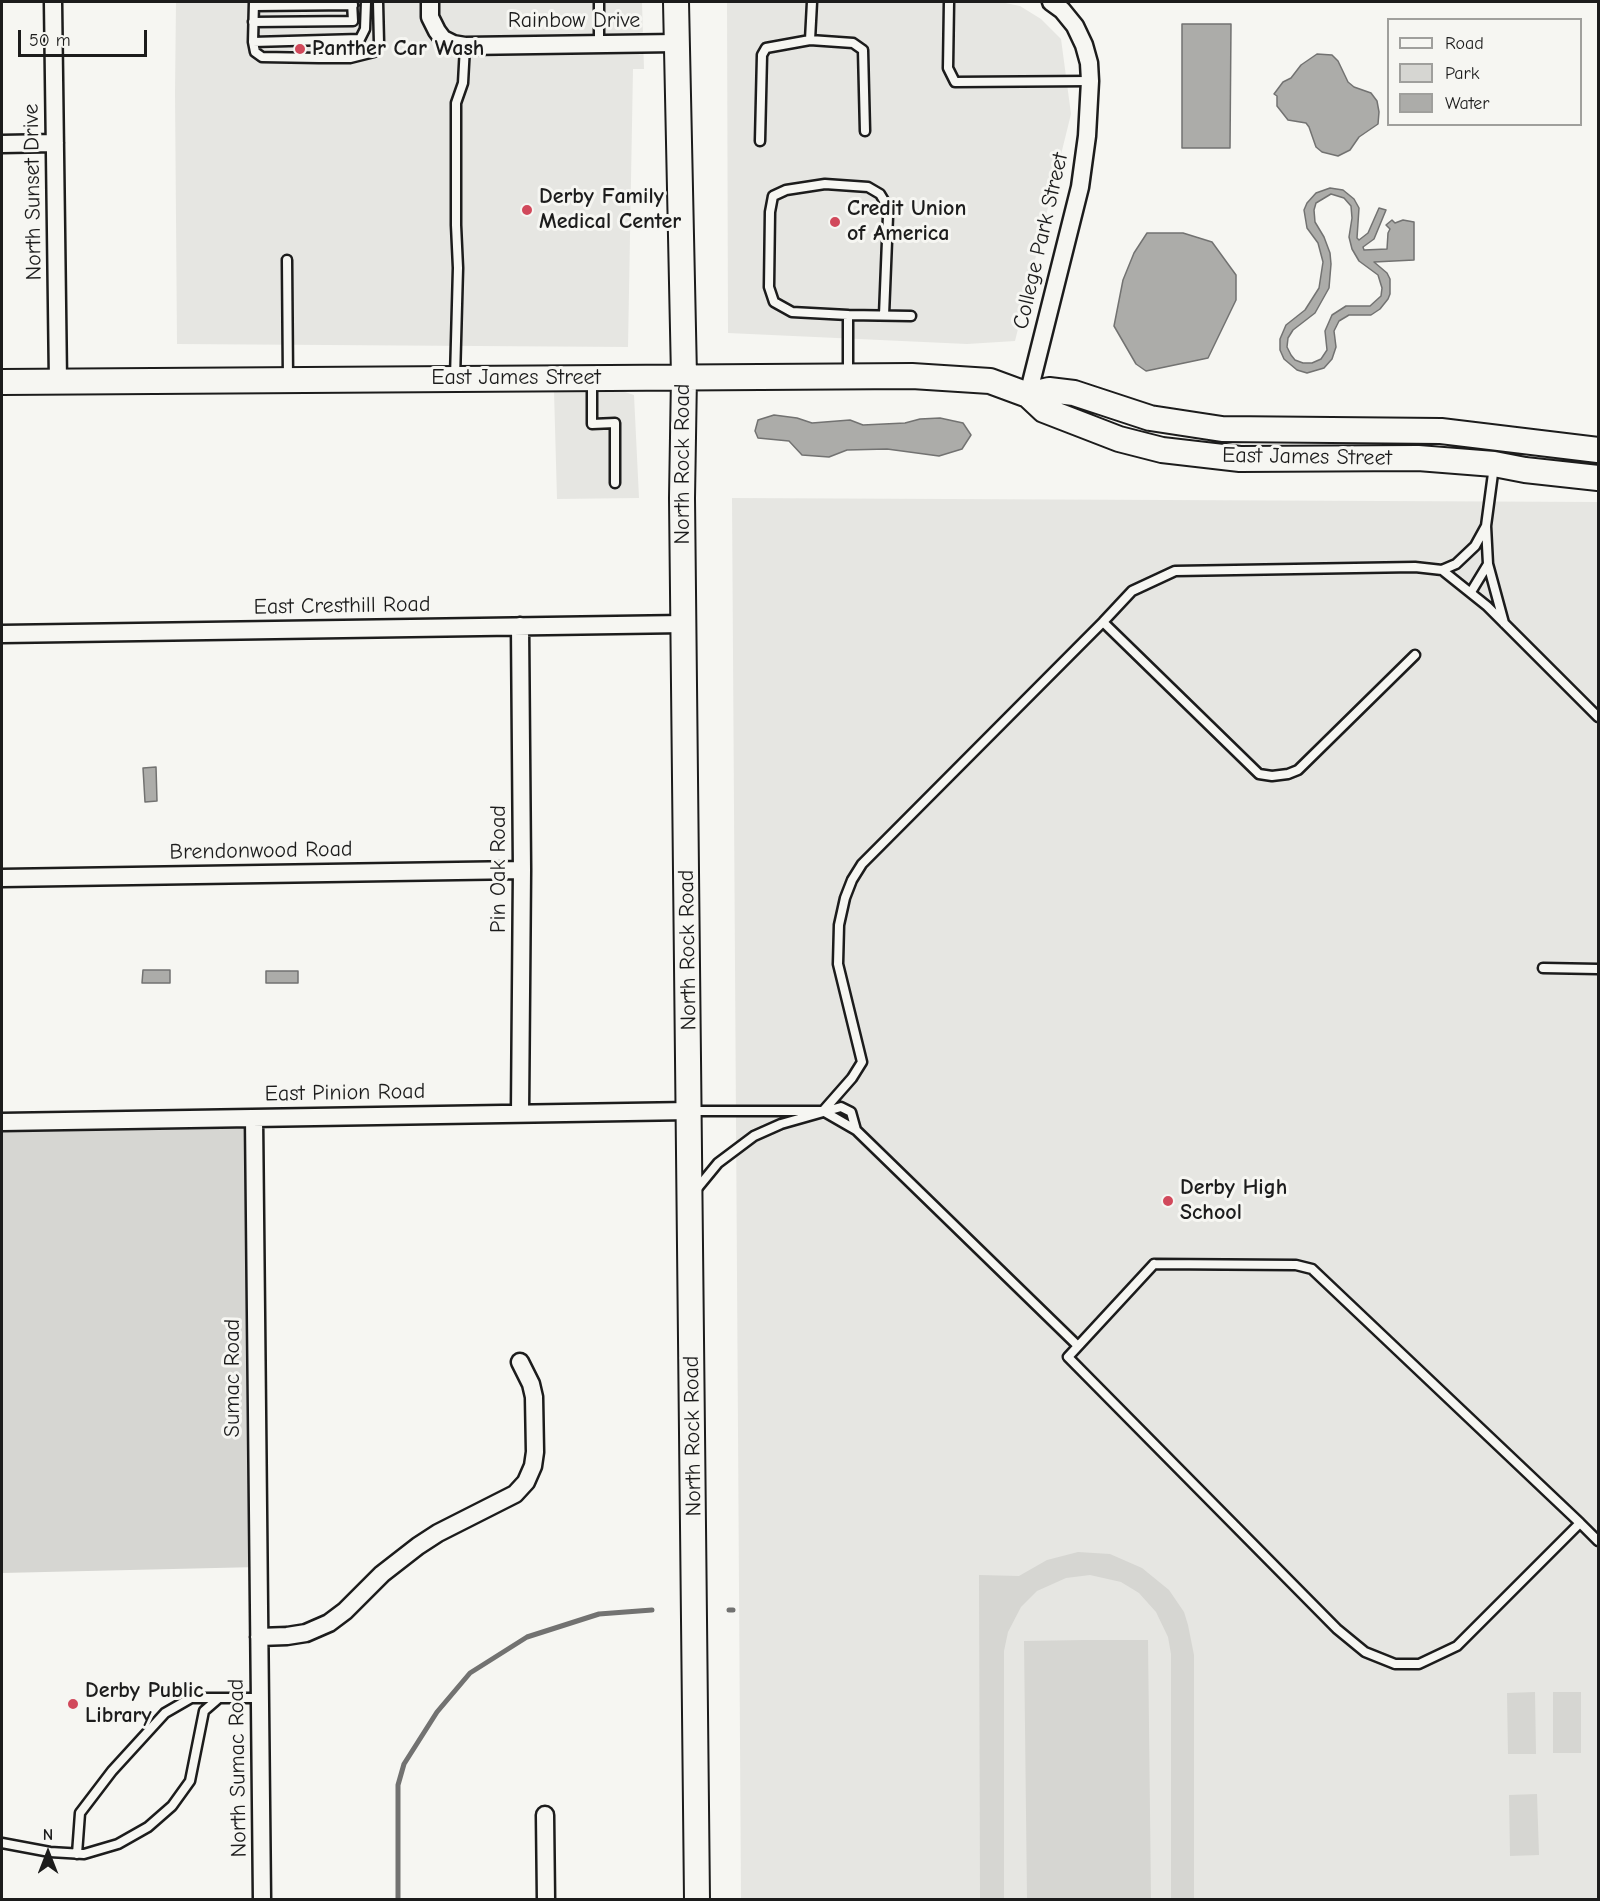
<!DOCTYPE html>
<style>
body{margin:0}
#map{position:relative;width:1600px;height:1901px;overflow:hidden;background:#f6f6f2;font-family:"Comic Neue",sans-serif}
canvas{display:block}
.frame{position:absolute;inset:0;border:3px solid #1c1c1c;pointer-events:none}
.legend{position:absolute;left:1387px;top:18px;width:195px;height:108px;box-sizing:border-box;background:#f6f6f2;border:2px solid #9f9f9c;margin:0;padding:8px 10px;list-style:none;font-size:18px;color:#1c1c1c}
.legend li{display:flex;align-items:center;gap:12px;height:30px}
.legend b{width:30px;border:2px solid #9f9f9c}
.north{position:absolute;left:18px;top:1823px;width:60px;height:60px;-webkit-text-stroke:4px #f6f6f2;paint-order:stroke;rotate:0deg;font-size:16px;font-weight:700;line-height:24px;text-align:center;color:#1c1c1c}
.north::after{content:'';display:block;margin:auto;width:21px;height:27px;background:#1c1c1c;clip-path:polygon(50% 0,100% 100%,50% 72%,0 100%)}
.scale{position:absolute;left:18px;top:30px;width:129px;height:27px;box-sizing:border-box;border:3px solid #1c1c1c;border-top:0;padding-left:8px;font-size:18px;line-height:21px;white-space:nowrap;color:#1c1c1c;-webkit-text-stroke:4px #f6f6f2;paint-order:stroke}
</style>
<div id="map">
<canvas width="1600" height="1901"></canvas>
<div class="frame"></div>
<ul class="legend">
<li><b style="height:8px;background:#f6f6f2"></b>Road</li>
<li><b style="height:16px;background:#d6d6d2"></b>Park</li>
<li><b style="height:16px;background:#acaca9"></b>Water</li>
</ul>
<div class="north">N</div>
<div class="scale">50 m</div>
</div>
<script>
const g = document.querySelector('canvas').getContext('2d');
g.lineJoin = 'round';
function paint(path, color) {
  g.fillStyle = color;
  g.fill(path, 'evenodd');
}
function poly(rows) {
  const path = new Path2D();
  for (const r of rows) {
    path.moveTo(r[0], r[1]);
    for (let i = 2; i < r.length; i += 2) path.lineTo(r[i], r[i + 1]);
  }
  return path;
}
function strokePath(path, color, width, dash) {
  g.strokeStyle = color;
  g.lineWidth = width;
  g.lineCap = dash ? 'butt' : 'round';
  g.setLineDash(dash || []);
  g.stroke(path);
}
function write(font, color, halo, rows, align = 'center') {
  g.font = font + ' "Comic Neue",sans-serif';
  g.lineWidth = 6;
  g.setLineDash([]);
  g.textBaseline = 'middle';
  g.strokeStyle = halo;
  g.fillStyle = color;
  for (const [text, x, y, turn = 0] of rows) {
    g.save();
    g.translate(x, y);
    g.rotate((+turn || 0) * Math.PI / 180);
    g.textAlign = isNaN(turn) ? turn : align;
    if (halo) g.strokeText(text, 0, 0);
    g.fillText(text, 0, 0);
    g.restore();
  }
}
paint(poly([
 [176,2,642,2,644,69,633,69,628,347,177,344,175,93],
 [727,2,1000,2,1020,6,1041,19,1061,39,1071,114,1015,341,967,344,728,333],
 [619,390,634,395,639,498,557,499,554,391],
 [732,498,1598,502,1598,1899,741,1899]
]), '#e6e6e2');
paint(poly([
 [254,1118,258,1567,2,1573,2,1122],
 [1078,1552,1110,1554,1142,1568,1169,1590,1184,1612,1188,1625,1194,1655,1194,1899,1171,1899,1171,1654,1168,1637,1156,1612,1139,1593,1121,1582,1090,1575,1066,1578,1037,1591,1021,1607,1008,1632,1004,1651,1004,1899,980,1899,979,1575,1019,1576,1047,1560],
 [1084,1640,1148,1640,1151,1899,1027,1899,1024,1641],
 [1535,1692,1536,1754,1508,1754,1507,1693],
 [1553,1692,1581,1692,1581,1753,1553,1753],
 [1537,1794,1539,1855,1510,1856,1509,1795]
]), '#d6d6d2');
const water = poly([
 [1182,24,1231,24,1230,148,1182,148,1182,24],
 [1317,54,1332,55,1338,61,1348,82,1354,87,1371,93,1377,101,1379,112,1378,124,1359,137,1350,150,1338,156,1322,152,1316,147,1309,127,1306,123,1288,120,1277,106,1277,96,1274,94,1283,82,1291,78,1301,65,1317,54],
 [1330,188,1343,190,1354,199,1359,208,1357,238,1359,240,1368,233,1379,208,1386,210,1374,239,1363,247,1364,250,1387,249,1388,233,1390,229,1386,225,1392,220,1395,223,1403,220,1414,222,1414,260,1374,262,1387,273,1390,279,1390,294,1388,299,1380,309,1371,315,1349,315,1339,321,1334,331,1336,347,1332,359,1324,368,1307,373,1297,370,1284,359,1280,350,1280,339,1286,325,1305,310,1319,288,1323,262,1318,243,1307,228,1304,210,1307,203,1316,193,1330,188],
 [1331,194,1344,198,1351,206,1352,218,1349,237,1352,249,1359,261,1378,275,1382,288,1381,296,1370,306,1346,306,1332,315,1325,331,1327,350,1321,359,1312,363,1303,363,1295,360,1291,355,1287,347,1288,338,1293,330,1315,313,1329,288,1331,264,1330,253,1324,237,1315,222,1314,210,1316,203,1331,194],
 [1147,233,1183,233,1212,242,1236,275,1236,300,1208,358,1146,371,1136,364,1114,326,1123,280,1134,253,1147,233],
 [774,415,797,418,812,423,850,420,863,425,905,423,920,419,940,418,963,423,971,435,962,449,939,456,887,449,847,450,829,457,802,455,789,441,758,438,755,431,758,420,774,415],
 [156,767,157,801,145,802,143,768,156,767],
 [143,970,170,970,170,983,142,983,143,970],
 [266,971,298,971,298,983,266,983,266,971]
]);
paint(water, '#acaca9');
strokePath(water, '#727271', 1.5);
strokePath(poly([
 [729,1610,733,1610],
 [398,1900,398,1785,404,1764,437,1712,470,1673,527,1637,599,1614,652,1610]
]), '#727271', 5);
const lane = poly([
 [254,2,253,42,255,52,262,57,319,58,350,58,374,52,379,43,378,2],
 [949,2,948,68,955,82,1090,81],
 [254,6,353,5],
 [253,22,353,21,352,2],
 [810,40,853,43,863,50,865,131],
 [253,42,360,39,365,29,366,2],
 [599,43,599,2],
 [760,141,762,55,766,48,810,40,812,2],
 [287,260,288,379],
 [848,315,792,312,774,302,769,287,770,212,773,196,786,190,825,184,868,187,880,194,886,204,888,216,884,315],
 [848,373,848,315,911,316],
 [455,378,458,268,456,225,456,103,463,83,465,46],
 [592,380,592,424,615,423,615,483],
 [1488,564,1504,623],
 [1442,570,1456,564,1475,546,1486,526],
 [1471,592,1488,564,1486,526,1494,466],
 [1103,622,1259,774,1272,776,1288,774,1298,770,1415,655],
 [1543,968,1598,969],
 [691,1111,823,1111,856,1130,1078,1346],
 [823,1111,852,1078,862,1062,838,964,839,925,845,898,852,880,862,864,1103,622,1132,591,1175,571,1415,567,1442,570,1487,606,1598,717],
 [695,1191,718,1163,754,1136,781,1124,841,1107,851,1112,856,1130],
 [1154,1264,1296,1265,1312,1269,1580,1523,1457,1646,1419,1664,1395,1664,1365,1652,1337,1629,1068,1357,1154,1264],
 [1580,1523,1598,1541],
 [2,1843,50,1852,84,1854,118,1844,148,1827,172,1806,190,1781,204,1711,219,1698,259,1698],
 [77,1854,80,1813,112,1771,165,1713,191,1698,219,1698]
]);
const street = poly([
 [53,2,58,381],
 [430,2,430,17,437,31,443,39,453,44,465,46,676,43],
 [2,144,55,143],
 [1028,395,1080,187,1087,136,1090,81,1089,63,1084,45,1075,26,1062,10,1051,2],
 [520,626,522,870,520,1113],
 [2,634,684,624],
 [2,878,522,870],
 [254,1118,262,1900],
 [2,1122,690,1111],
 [259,1637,287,1636,306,1633,329,1623,345,1611,382,1574,418,1546,438,1533,515,1494,526,1482,533,1466,535,1452,534,1397,531,1384,520,1362],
 [545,1815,546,1900]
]);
const secondary = poly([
 [676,2,684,376,682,498,697,1900],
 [2,382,912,376,990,381,1028,395],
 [1598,450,1441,431,1222,429,1150,418,1074,393,1049,390,1028,395,1044,410,1119,439,1162,450,1240,459,1418,458,1494,464,1525,470,1598,478]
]);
strokePath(lane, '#1c1c1c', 13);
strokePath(street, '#1c1c1c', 21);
strokePath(secondary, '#1c1c1c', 28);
strokePath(lane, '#f6f6f2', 8);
strokePath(street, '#f6f6f2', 16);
strokePath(secondary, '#f6f6f2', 24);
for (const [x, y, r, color] of [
 [300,49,6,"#d1495b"],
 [527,210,6,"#d1495b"],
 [835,222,6,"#d1495b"],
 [1168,1201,6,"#d1495b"],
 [73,1704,6,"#d1495b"]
]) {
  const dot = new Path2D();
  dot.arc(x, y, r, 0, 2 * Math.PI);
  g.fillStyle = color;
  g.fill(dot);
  strokePath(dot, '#f6f6f2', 2);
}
write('22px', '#1c1c1c', '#f6f6f2', [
 ["Rainbow Drive",574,21],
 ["North Sunset Drive",33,192,-91],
 ["College Park Street",1041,241,-77],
 ["East James Street",516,378],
 ["East James Street",1307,457,1],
 ["North Rock Road",683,464,-90],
 ["East Cresthill Road",342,606,-1],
 ["Brendonwood Road",261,851,-1],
 ["Pin Oak Road",499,869,-90],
 ["North Rock Road",688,950,-91],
 ["East Pinion Road",345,1093,-1],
 ["Sumac Road",233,1378,-90],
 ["North Rock Road",693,1436,-91],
 ["North Sumac Road",238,1768,-91]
]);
write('bold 22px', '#1c1c1c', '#f6f6f2', [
 ["Panther Car Wash",312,49],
 ["Derby Family",539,197],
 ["Medical Center",539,222],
 ["Credit Union",847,209],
 ["of America",847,234],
 ["Derby High",1180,1188],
 ["School",1180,1213],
 ["Derby Public",85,1691],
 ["Library",85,1716]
], 'left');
</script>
